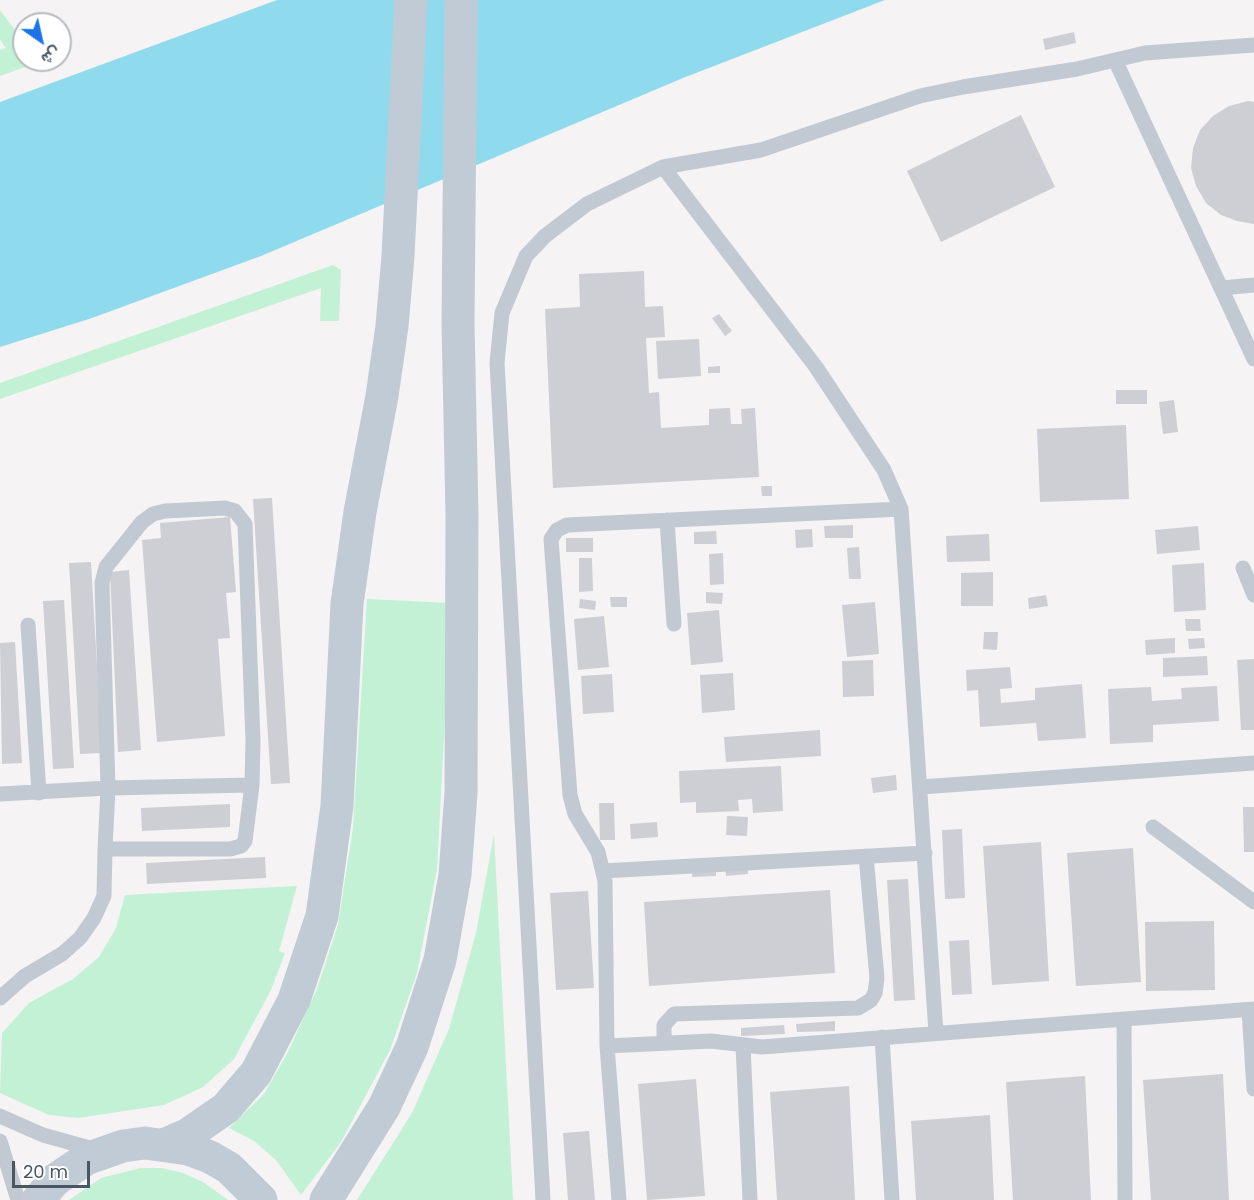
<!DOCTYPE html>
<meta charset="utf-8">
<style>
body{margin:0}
#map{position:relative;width:1254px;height:1200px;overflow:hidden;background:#f5f3f3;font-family:Poppins,Vazirmatn,sans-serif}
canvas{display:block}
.north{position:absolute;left:12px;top:12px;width:60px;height:60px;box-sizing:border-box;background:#fff;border:2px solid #b7bbc0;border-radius:50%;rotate:146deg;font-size:16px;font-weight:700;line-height:24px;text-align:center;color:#4a5661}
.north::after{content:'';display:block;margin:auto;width:21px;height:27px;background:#1a73e8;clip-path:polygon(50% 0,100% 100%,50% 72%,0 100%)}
.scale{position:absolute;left:12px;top:1161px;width:78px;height:27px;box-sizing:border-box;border:3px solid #4a5661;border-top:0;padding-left:8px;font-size:18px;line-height:21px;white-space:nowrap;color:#4a5661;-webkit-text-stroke:4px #fff;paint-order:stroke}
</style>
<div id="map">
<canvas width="1254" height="1200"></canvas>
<div class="north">ش</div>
<div class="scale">20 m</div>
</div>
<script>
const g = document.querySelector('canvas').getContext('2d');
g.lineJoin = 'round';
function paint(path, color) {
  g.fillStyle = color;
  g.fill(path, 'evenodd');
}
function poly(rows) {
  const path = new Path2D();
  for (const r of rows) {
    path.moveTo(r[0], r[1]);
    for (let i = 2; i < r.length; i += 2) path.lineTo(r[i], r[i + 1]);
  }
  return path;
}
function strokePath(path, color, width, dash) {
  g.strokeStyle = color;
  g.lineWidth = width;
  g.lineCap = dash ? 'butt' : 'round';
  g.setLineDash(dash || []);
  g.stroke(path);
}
paint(poly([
 [0,10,24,42,24,60,39,62,0,76,0,50,6,48,0,40],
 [333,265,341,270,339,321,320,321,321,288,0,399,0,383],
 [367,599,451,603,437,869,417,973,390,1050,341,1142,301,1195,276,1160,254,1141,229,1128,264,1094,289,1050,317,989,338,925,353,828],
 [494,834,513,1200,357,1200,412,1113,449,1029,476,933],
 [297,886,279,951,285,953,271,990,234,1059,203,1087,164,1105,78,1118,49,1115,0,1093,2,1033,29,1003,73,979,99,957,116,928,125,895],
 [141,1168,162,1168,183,1173,203,1182,228,1200,69,1200,101,1178]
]), '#c3f1d5');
paint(poly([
 [277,0,885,0,683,78,261,256,92,318,0,347,0,102]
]), '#90daee');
paint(poly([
 [1074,32,1076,43,1045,50,1043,39],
 [1248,101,1254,102,1254,224,1237,221,1221,215,1206,203,1196,186,1191,168,1193,148,1200,130,1213,116,1229,106],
 [1021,115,1055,187,941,242,907,171],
 [644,271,645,307,663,306,665,337,646,338,649,393,659,392,661,428,709,425,709,409,730,408,731,424,742,424,741,409,755,408,759,477,553,488,545,309,580,307,579,274],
 [719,314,732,331,725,336,712,318],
 [699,339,701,376,658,379,656,341],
 [720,366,720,373,708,373,708,367],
 [1116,390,1147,390,1147,404,1116,404],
 [1174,400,1178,432,1163,434,1159,402],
 [1126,425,1129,499,1040,502,1037,429],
 [761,486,772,486,772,496,762,496],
 [272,498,290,783,271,784,253,499],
 [230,517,236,592,226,593,230,638,218,639,225,736,157,742,142,540,161,538,160,523],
 [853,525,853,538,825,538,824,526],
 [1198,526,1200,550,1157,554,1155,530],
 [812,529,813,547,796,548,795,530],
 [716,531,717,544,694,544,694,532],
 [989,534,990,561,947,562,946,536],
 [566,538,593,538,593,552,566,552],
 [859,547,861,579,849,579,847,548],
 [723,553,724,584,710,585,709,554],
 [579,558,592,558,593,591,579,592],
 [91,562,102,753,80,754,69,563],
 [1204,563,1206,610,1174,612,1172,565],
 [129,570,141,750,118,752,110,572],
 [993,572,993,606,961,606,961,573],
 [706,592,723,593,722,604,706,603],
 [1046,595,1048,606,1029,609,1028,598],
 [610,597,627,597,627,607,611,607],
 [580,599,596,601,595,610,579,608],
 [64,600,74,768,53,769,43,601],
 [875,602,879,654,847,657,842,605],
 [719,610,723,662,691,665,687,613],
 [604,616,609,667,578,670,574,619],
 [1185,619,1200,619,1201,631,1186,631],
 [984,632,998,632,997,650,983,649],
 [1175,638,1175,653,1146,655,1145,640],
 [1204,638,1205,648,1189,649,1188,639],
 [15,642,22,763,2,764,0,643],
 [1207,656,1208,675,1163,677,1163,658],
 [1254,659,1254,730,1241,730,1237,660],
 [873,660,874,696,843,697,842,661],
 [1010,667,1012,688,1000,689,1001,703,1035,700,1035,688,1082,684,1086,738,1038,741,1036,723,980,727,978,690,967,691,966,670],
 [733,673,735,710,702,713,700,675],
 [612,674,614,712,583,714,581,676],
 [1217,686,1219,721,1153,725,1153,742,1110,744,1108,689,1151,687,1152,701,1182,699,1181,688],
 [820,730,821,756,726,762,724,737],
 [781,766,783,811,753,813,752,799,738,800,739,811,696,813,696,802,680,803,679,771],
 [896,775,897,790,873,793,871,778],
 [599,803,614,803,615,840,600,840],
 [230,804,230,827,142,831,141,808],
 [1243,807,1254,807,1254,852,1244,852],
 [727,816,748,817,747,836,726,835],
 [657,822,658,837,631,839,630,824],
 [962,829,965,898,945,899,942,830],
 [1041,842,1049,981,992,985,983,846],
 [1133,848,1141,982,1076,986,1067,853],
 [265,857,266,878,147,884,146,863],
 [748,864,748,874,726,876,725,865],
 [693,867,716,867,716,876,692,877],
 [908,879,915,1000,894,1001,887,880],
 [830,890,835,973,649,986,644,902],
 [588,891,594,988,556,990,550,893],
 [1214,921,1215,990,1146,991,1145,922],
 [969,940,972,994,952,995,949,941],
 [835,1021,835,1031,797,1032,796,1024],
 [784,1025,785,1034,741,1036,741,1028],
 [1223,1074,1229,1200,1151,1200,1143,1080],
 [1085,1076,1091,1200,1013,1200,1006,1082],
 [696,1079,705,1196,647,1200,638,1084],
 [849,1086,855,1200,777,1200,770,1092],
 [990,1115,994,1200,916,1200,911,1121],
 [589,1131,595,1200,568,1200,563,1133]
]), '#cdcfd5');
strokePath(poly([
 [1115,60,1254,359],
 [663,167,816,367,884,470,901,509,936,1033],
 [1222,288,1254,285],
 [667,520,674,624],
 [1243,568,1254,595],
 [28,625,39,793],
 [921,787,1254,763],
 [0,794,108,788,252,785],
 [1153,827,1254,902],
 [603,871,925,853],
 [0,998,25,976,62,954,80,938,94,918,104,896,105,849,108,788,102,583,106,567,142,522,153,514,165,511,225,508,235,511,245,524,253,741,252,785,245,841,241,846,230,849,105,849],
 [1249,1010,1254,1089],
 [1124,1020,1125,1200],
 [882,1037,892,1200],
 [664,1043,664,1025,674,1014,858,1008,871,1000,875,993,877,978,866,856],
 [743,1045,750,1200],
 [607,1046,711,1041,762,1047,1254,1009],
 [0,1116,43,1135,97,1150],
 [0,1141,18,1200],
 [543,1200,497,363,502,313,526,256,545,236,587,204,663,167,761,150,920,96,963,87,1077,69,1145,53,1254,45],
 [619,1200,607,1046,605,881,598,852,575,814,570,795,551,539,557,530,567,525,901,509]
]), '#c1cad2', 15);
strokePath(poly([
 [166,1144,187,1135,226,1108,256,1073,294,1000,322,916,337,806,347,604,360,512,382,396,392,326,398,256,411,0],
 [38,1200,55,1180,86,1159,123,1146,145,1143,188,1149,210,1157,229,1168,261,1200],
 [326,1200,384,1107,412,1047,440,960,455,875,461,793,462,514,458,323,461,0]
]), '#c1cbd6', 33);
</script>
